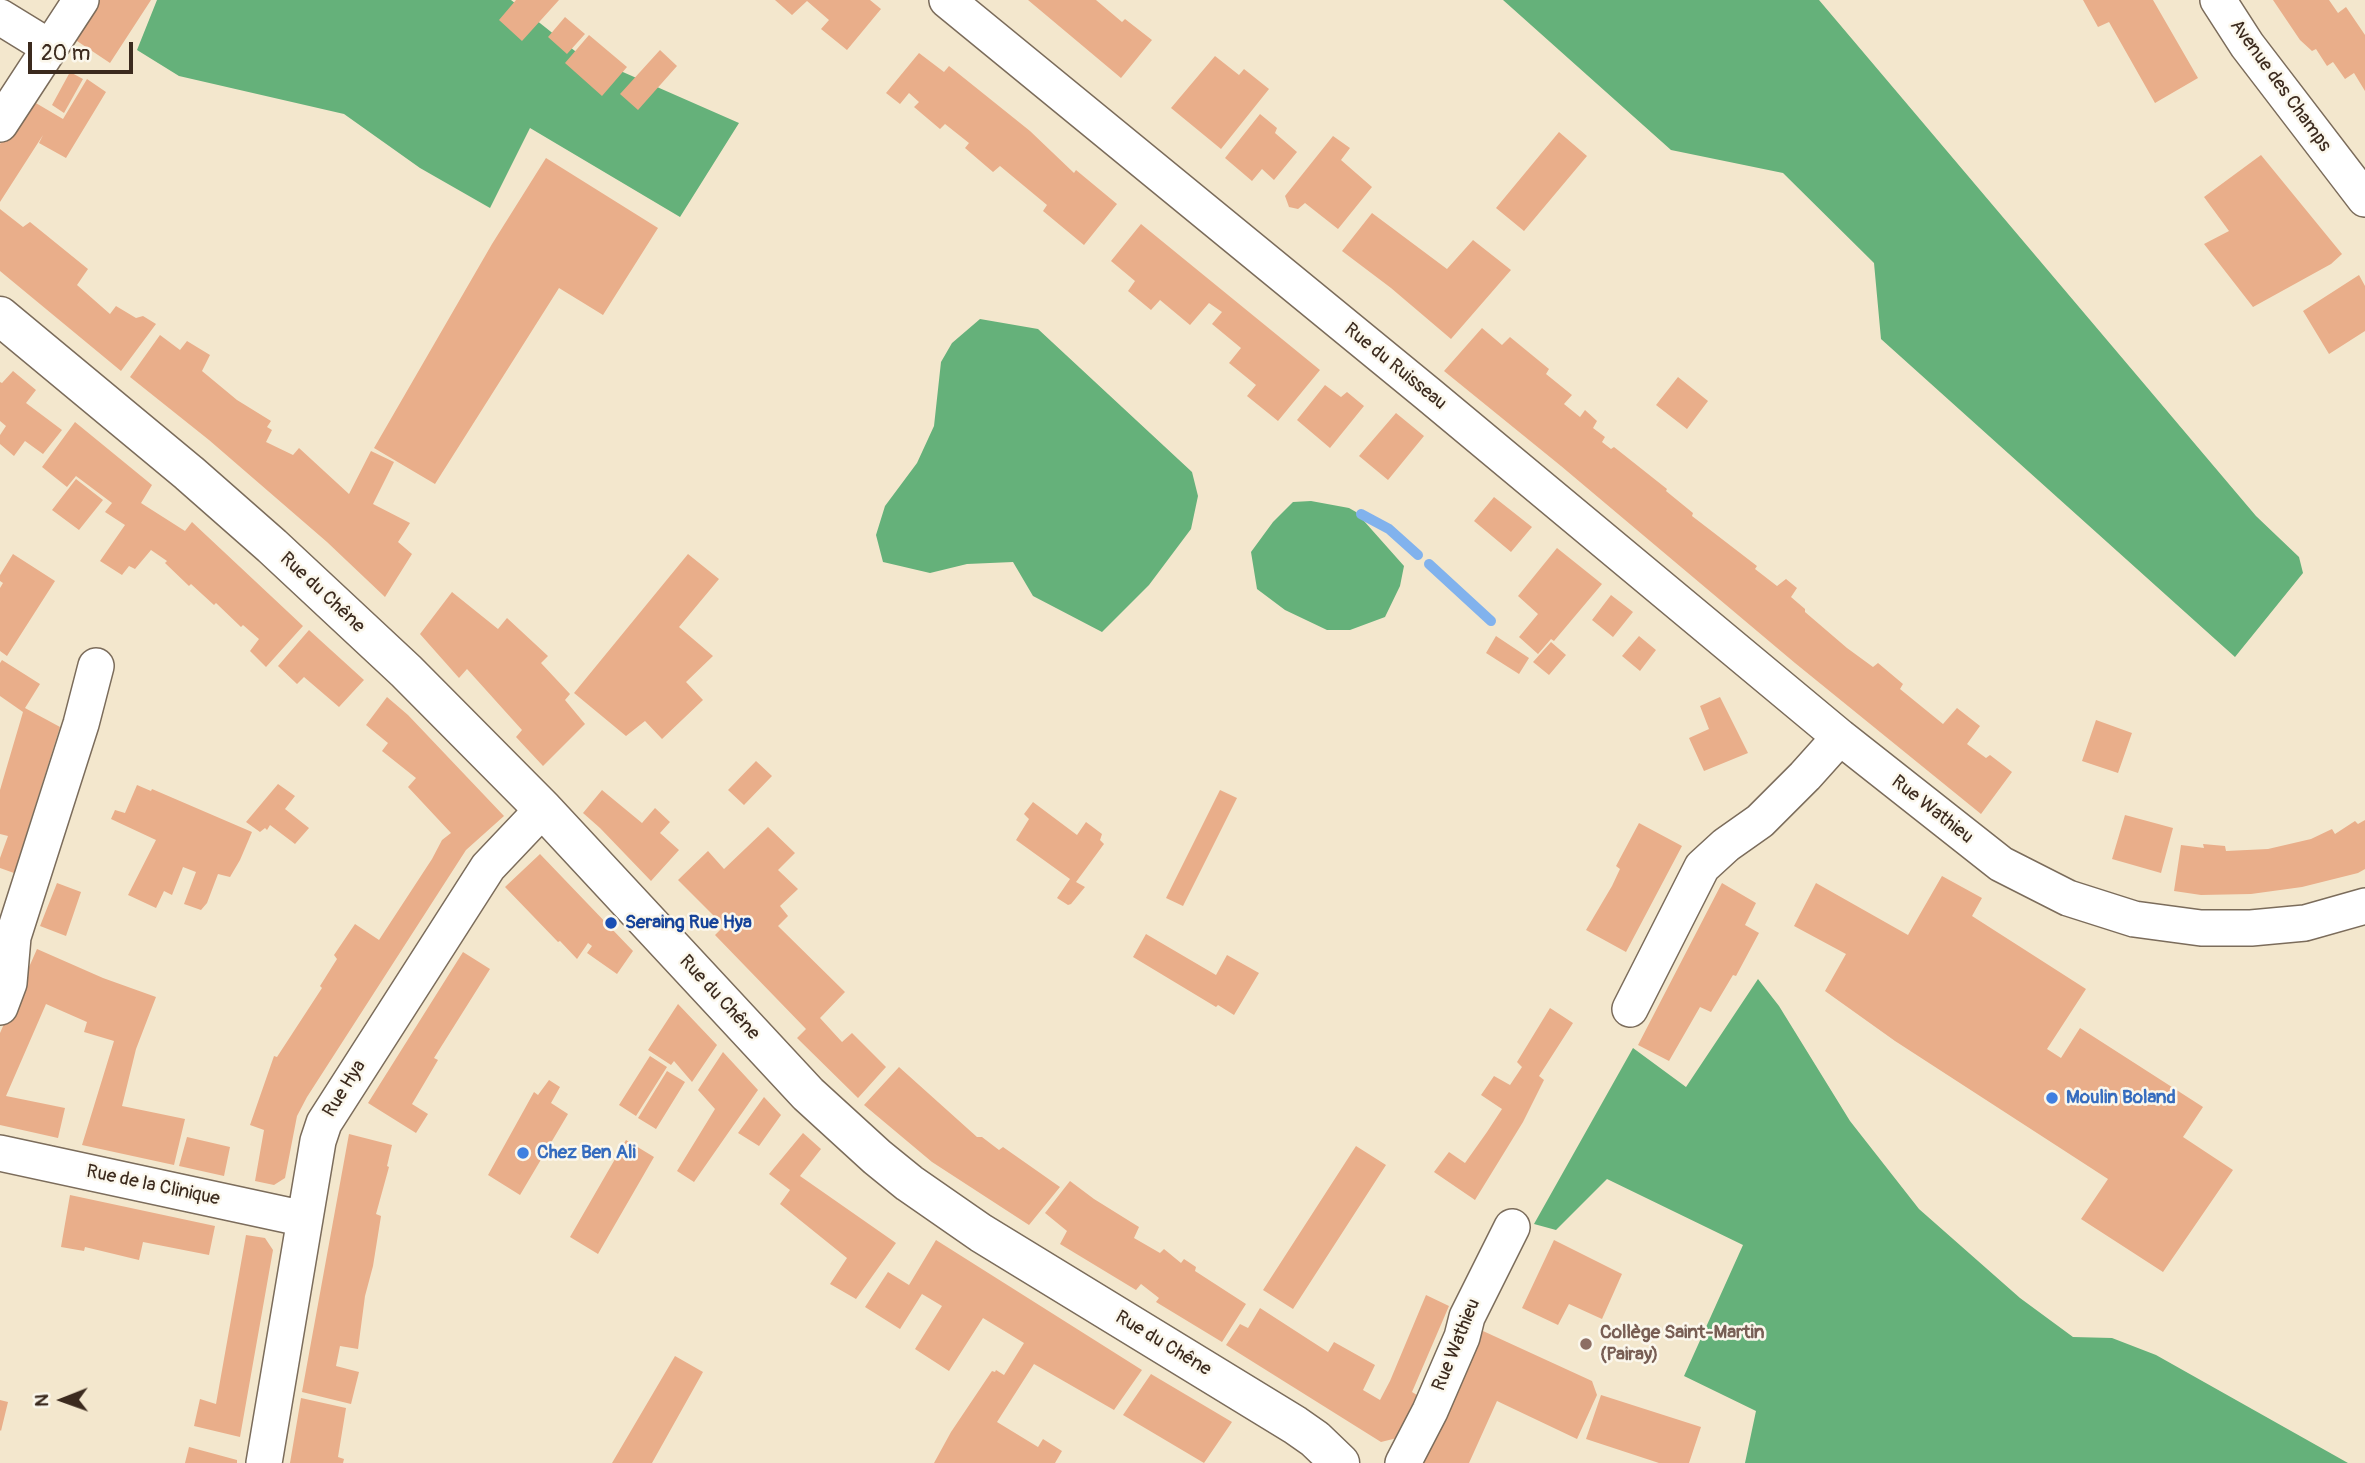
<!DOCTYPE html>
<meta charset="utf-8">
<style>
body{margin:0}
#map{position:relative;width:2365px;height:1463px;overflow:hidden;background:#f3e7cd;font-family:Pangolin,sans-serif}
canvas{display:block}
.north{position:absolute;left:28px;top:1365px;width:70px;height:70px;-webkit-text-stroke:5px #fbf7ec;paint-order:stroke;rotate:269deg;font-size:19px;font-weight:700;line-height:28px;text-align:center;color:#3b2a1e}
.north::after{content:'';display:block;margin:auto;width:24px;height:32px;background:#3b2a1e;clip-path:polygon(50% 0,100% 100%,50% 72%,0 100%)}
.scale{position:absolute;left:28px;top:42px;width:105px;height:32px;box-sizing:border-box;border:4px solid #3b2a1e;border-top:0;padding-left:9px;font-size:21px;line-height:24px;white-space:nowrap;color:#3b2a1e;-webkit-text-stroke:5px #fbf7ec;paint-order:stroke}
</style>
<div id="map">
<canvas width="2365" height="1463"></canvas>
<div class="north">N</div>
<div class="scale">20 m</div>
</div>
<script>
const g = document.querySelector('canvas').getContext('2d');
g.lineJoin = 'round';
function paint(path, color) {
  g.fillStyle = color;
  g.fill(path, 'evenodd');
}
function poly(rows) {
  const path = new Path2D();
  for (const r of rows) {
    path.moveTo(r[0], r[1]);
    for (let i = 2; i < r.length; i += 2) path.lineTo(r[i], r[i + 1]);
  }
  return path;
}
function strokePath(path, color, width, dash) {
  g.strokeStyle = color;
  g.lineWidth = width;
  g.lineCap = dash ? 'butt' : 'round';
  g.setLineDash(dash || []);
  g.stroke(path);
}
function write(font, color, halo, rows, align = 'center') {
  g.font = font + ' Pangolin,sans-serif';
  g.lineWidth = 5;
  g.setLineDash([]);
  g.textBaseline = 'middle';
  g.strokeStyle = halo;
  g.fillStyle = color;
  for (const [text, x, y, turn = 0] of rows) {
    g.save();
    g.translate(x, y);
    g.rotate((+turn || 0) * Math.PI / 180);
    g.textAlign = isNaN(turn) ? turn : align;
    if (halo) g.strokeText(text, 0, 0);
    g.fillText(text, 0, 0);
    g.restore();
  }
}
paint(poly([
 [157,0,511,0,575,51,739,123,680,217,530,128,490,208,420,168,344,114,179,76,137,50],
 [1503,0,1819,0,2256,516,2299,557,2303,573,2235,657,1881,339,1874,263,1783,173,1671,150],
 [980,319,1038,329,1192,472,1198,496,1191,529,1149,585,1102,632,1033,596,1013,562,967,564,930,573,883,562,876,535,885,506,917,463,934,426,941,362,952,343],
 [1311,501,1349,508,1356,512,1404,566,1400,586,1385,617,1350,630,1327,630,1285,610,1257,589,1251,552,1273,522,1293,502],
 [1758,979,1779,1006,1850,1121,1919,1209,2020,1298,2073,1337,2112,1338,2156,1355,2348,1463,1745,1463,1756,1411,1684,1376,1743,1245,1607,1179,1556,1230,1534,1224,1633,1048,1686,1087]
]), '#65b17a');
strokePath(poly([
 [1361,514,1389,529,1418,555],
 [1429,564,1491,621]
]), '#81b2ed', 10);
paint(poly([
 [95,0,151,0,110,63,71,37],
 [516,0,559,0,522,41,499,20],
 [775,0,870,0,881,9,847,50,821,29,829,20,807,1,792,15],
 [1028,0,1096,0,1122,22,1125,19,1152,40,1121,78],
 [2083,0,2153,0,2198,78,2155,103,2109,22,2098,27],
 [2273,0,2329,0,2338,13,2346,7,2365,35,2365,91,2354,73,2345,79,2333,62,2327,66,2316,49,2312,51,2300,40],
 [565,17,585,34,567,54,548,37],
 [589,35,627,67,602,96,565,63],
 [660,50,677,66,638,110,620,94],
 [919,53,944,72,949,66,1030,131,1074,173,1076,170,1117,204,1084,245,1043,211,1047,205,1000,166,993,172,965,148,969,143,945,124,940,129,914,107,919,102,909,93,900,104,886,93],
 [1215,56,1239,75,1244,69,1269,89,1221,149,1171,108],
 [70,72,83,79,64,113,52,105],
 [87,79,106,92,66,158,39,143,43,135,0,202,0,144,29,99,63,119],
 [1260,114,1277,128,1275,133,1297,152,1274,180,1262,169,1252,181,1225,158],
 [1559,132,1587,156,1524,231,1496,208],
 [1333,136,1350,148,1341,160,1372,187,1338,229,1305,203,1298,209,1289,207,1285,196],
 [2261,155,2342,254,2331,264,2253,307,2204,244,2229,231,2204,197],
 [546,158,658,228,603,315,559,288,435,484,374,448,492,244],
 [0,209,23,227,30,222,88,269,77,285,110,314,116,306,136,318,143,316,156,324,121,371,0,271],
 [1372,213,1447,269,1473,240,1511,270,1451,339,1391,288,1342,251],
 [1141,224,1320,370,1278,421,1247,396,1256,385,1229,363,1241,348,1212,324,1222,312,1209,303,1190,325,1160,300,1151,310,1128,291,1135,281,1111,261],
 [2359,275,2365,286,2365,331,2329,354,2303,311],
 [1482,328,1502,345,1510,337,1549,369,1546,374,1572,395,1564,404,1580,417,1585,410,1597,421,1593,428,1605,437,1602,442,1611,449,1614,447,1667,489,1666,491,1693,513,1692,516,1757,566,1755,569,1777,586,1786,579,1797,588,1791,597,1805,609,1805,612,1847,648,1873,667,1878,663,1903,684,1900,689,1943,724,1957,708,1980,726,1967,744,1986,758,1990,755,2012,772,1981,814,1795,663,1561,466,1444,371],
 [160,335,180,350,187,341,210,355,202,371,237,400,271,421,267,427,272,430,266,442,293,455,299,448,349,494,371,451,394,462,373,504,410,523,398,542,412,554,385,597,327,542,209,440,130,377],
 [13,371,36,390,26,403,62,430,43,454,25,441,14,456,0,444,0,435,6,426,0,421,0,382,2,383],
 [1678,377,1708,401,1687,429,1656,405],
 [1325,385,1341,397,1347,392,1364,406,1330,448,1297,420],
 [1396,413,1424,436,1388,480,1359,456],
 [75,422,152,485,141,503,185,531,192,522,303,626,266,667,250,651,259,639,243,625,241,627,216,603,214,605,191,584,189,586,165,563,167,561,151,550,135,569,129,566,122,575,100,561,125,525,105,512,112,503,76,476,67,487,42,467],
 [76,479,103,500,79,530,52,510],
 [1494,497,1532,527,1511,552,1474,521],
 [1557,548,1602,584,1554,641,1551,639,1538,654,1519,637,1538,614,1518,596],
 [13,554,55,581,7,656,0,651,0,588,3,583,0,581,0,575],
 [688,554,719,579,679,627,713,656,686,682,703,700,662,739,645,721,626,736,574,693],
 [452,592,498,629,507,618,548,656,541,663,570,694,565,700,585,724,543,766,516,737,522,730,467,669,459,678,420,634],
 [1611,595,1633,612,1613,637,1592,620],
 [309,630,364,680,339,707,304,677,297,684,278,666],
 [1496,636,1529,658,1519,674,1486,653],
 [1639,636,1656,650,1640,671,1622,656],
 [1551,642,1566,655,1549,675,1533,662],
 [2,660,40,684,25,708,60,727,14,873,0,868,0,858,8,836,0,834,0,790,23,712,0,696,0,663],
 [387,697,408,715,504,816,466,850,307,1097,297,1116,285,1178,274,1185,255,1181,264,1130,250,1125,274,1056,277,1057,322,988,320,986,337,959,334,955,355,924,379,940,432,859,442,840,451,833,408,787,416,778,382,751,388,743,366,725],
 [1720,697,1748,753,1704,771,1689,738,1709,729,1700,706],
 [2096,720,2132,733,2118,773,2082,761],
 [756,761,772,776,744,805,728,790],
 [278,784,295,796,285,809,309,828,295,844,270,825,267,830,265,828,260,832,246,822],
 [137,785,151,791,152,789,252,832,240,860,230,877,218,874,207,903,201,910,184,904,196,872,183,867,172,895,164,891,156,908,128,895,156,840,111,819,115,810,125,813],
 [602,790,642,823,655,808,670,822,660,833,679,850,651,881,600,828,583,813],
 [1220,790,1237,798,1183,906,1166,898],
 [1033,802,1077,835,1086,822,1102,834,1100,840,1104,844,1076,882,1085,887,1071,904,1068,905,1057,898,1070,879,1016,840,1029,819,1024,814],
 [2125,815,2173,828,2161,873,2112,859],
 [2365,820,2365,869,2358,873,2302,887,2251,894,2201,895,2174,891,2181,845,2204,848,2203,844,2225,846,2226,851,2268,849,2311,839,2332,829,2335,834,2355,821,2358,824],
 [1639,823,1682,846,1626,952,1586,930,1612,886,1620,869,1616,866],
 [768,827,795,853,778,870,798,889,780,906,788,916,778,926,845,992,820,1018,842,1042,852,1033,886,1067,858,1098,797,1038,806,1029,715,935,724,926,678,880,708,851,724,869],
 [540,854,633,951,617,974,587,953,592,946,588,943,577,959,560,941,558,942,505,887],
 [1942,876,1982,898,1972,916,2086,989,2047,1049,2061,1058,2080,1028,2203,1107,2183,1137,2233,1170,2163,1272,2081,1219,2108,1179,1895,1041,1825,991,1846,954,1794,926,1816,883,1908,935],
 [57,883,81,892,66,936,40,926],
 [1722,883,1756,903,1745,925,1759,933,1736,976,1733,975,1711,1012,1700,1007,1669,1061,1638,1045],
 [1146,934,1216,975,1227,955,1259,973,1234,1015,1218,1005,1216,1007,1133,957],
 [37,949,103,978,156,997,136,1049,122,1106,185,1119,174,1165,82,1145,114,1041,84,1032,87,1022,46,1004,6,1096,65,1108,58,1138,0,1125,0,1033],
 [463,952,490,969,434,1058,438,1060,412,1104,428,1114,416,1133,368,1103],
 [678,1004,717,1045,692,1082,674,1061,671,1065,648,1050],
 [1550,1008,1573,1023,1539,1076,1544,1080,1523,1122,1475,1200,1434,1172,1449,1152,1465,1163,1487,1132,1502,1109,1481,1095,1494,1076,1510,1085,1522,1067,1517,1062],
 [723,1052,758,1090,694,1182,677,1171,715,1109,698,1090],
 [650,1056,667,1067,636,1116,619,1105],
 [899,1067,977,1137,982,1137,999,1150,1003,1147,1060,1187,1029,1225,932,1162,864,1105],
 [667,1071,685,1082,656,1129,638,1118],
 [549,1080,560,1087,551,1103,568,1114,520,1195,488,1175,534,1092,538,1095],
 [764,1097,781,1115,759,1146,738,1133],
 [803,1133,821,1149,800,1176,896,1243,856,1299,830,1284,847,1258,780,1204,790,1190,769,1174],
 [349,1134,392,1145,387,1166,389,1167,376,1214,381,1216,373,1266,365,1296,358,1349,340,1346,336,1366,359,1372,351,1404,302,1392],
 [187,1137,230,1147,224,1176,179,1166],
 [626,1140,654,1157,598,1254,570,1237],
 [1356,1146,1386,1165,1293,1309,1263,1290],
 [1070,1181,1094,1199,1139,1227,1134,1238,1160,1253,1164,1249,1181,1263,1184,1259,1196,1267,1195,1271,1246,1304,1222,1342,1156,1302,1159,1298,1141,1284,1136,1290,1060,1244,1067,1231,1045,1213],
 [70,1195,215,1226,209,1255,143,1242,139,1260,85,1247,84,1251,61,1247],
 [246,1235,265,1238,273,1250,240,1437,194,1426,200,1399,216,1404],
 [936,1240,1142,1370,1114,1410,1034,1364,997,1422,1038,1447,1043,1439,1062,1451,1055,1463,934,1463,951,1432,992,1371,995,1372,996,1370,1004,1375,1024,1343,983,1318,949,1371,915,1349,942,1306,922,1294,900,1329,865,1307,888,1272,909,1285],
 [1554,1240,1622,1274,1602,1319,1569,1304,1558,1325,1522,1308],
 [1426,1295,1449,1306,1412,1392,1417,1395,1397,1438,1381,1442,1226,1345,1240,1324,1248,1328,1260,1308,1328,1352,1334,1342,1375,1365,1363,1390,1380,1400,1390,1381],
 [1483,1331,1592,1381,1597,1395,1577,1439,1497,1401,1469,1463,1422,1463],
 [675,1356,703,1372,652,1463,612,1463],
 [1151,1374,1232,1422,1204,1463,1123,1415],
 [1601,1395,1701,1427,1689,1463,1659,1463,1586,1439],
 [301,1398,346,1408,338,1457,344,1459,343,1463,290,1463],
 [0,1400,8,1402,1,1431,0,1430],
 [189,1447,237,1460,237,1463,185,1463]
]), '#e9ae8a');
const minor = poly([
 [947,0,1428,394,1840,737,2001,864,2068,898,2134,919,2201,928,2251,928,2305,923,2365,906],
 [2218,0,2247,45,2365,199],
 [0,17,49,47],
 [0,124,81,0],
 [0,1007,9,983,13,937,81,724,96,666],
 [1630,1009,1702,867,1726,845,1760,821,1805,776,1840,737],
 [0,1153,305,1219],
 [264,1463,318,1141,324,1123,488,867,543,809],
 [1403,1463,1430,1411,1462,1337,1467,1317,1512,1227]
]);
const major = poly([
 [0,316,189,473,272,546,406,671,543,809,808,1094,877,1157,909,1183,981,1233,1295,1425,1315,1439,1340,1463]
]);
strokePath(minor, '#7b6c5b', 38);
strokePath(major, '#7b6c5b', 41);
strokePath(minor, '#fff', 35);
strokePath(major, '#fff', 38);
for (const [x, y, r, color] of [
 [611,923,7,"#1a4fb4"],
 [2052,1098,7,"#3f7fe0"],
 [523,1153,7,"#3f7fe0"],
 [1586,1344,7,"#8d6e63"]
]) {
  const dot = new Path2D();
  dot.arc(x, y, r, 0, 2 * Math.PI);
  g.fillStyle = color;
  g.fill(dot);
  strokePath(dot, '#fbf7ec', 2.5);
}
write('19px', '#3b2a1e', '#fbf7ec', [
 ["Avenue des Champs",2280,86,54],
 ["Rue du Ruisseau",1395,367,39],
 ["Rue du Chêne",322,593,43],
 ["Rue Wathieu",1932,810,38],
 ["Rue du Chêne",719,998,47],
 ["Rue Hya",345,1089,-58],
 ["Rue de la Clinique",153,1186,12],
 ["Rue du Chêne",1163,1344,31],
 ["Rue Wathieu",1457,1345,-68]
]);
write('bold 19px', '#164399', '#fbf7ec', [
 ["Seraing Rue Hya",625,923]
], 'left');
write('bold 19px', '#366cbe', '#fbf7ec', [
 ["Moulin Boland",2066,1098],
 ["Chez Ben Ali",537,1153]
], 'left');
write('bold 19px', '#785e54', '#fbf7ec', [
 ["Collège Saint-Martin",1600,1333],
 ["(Pairay)",1600,1355]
], 'left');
</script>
